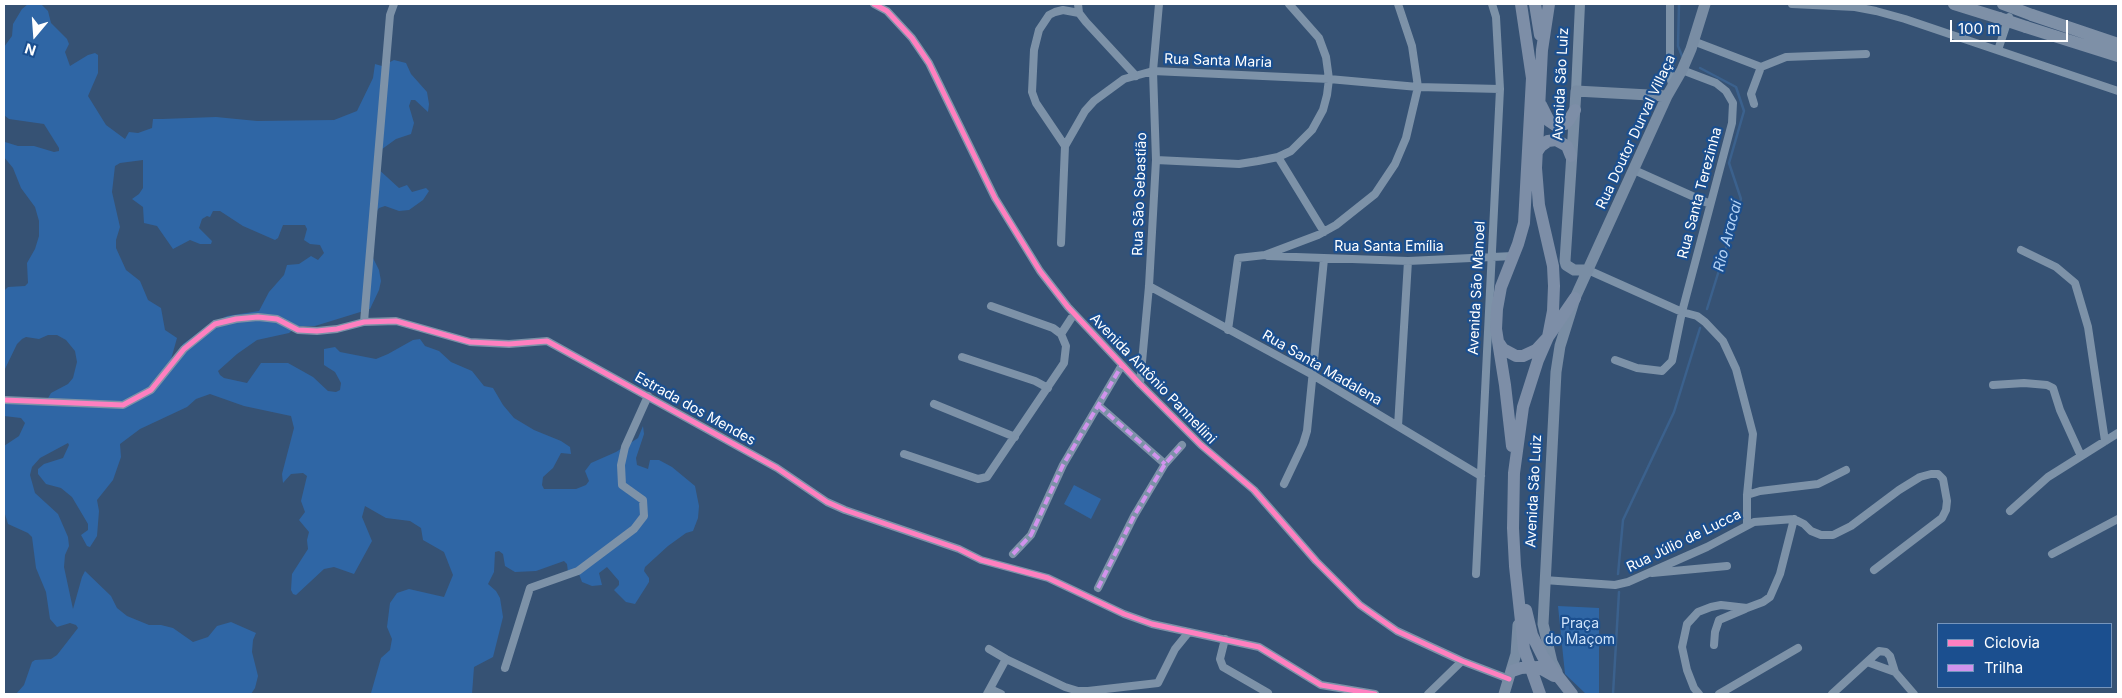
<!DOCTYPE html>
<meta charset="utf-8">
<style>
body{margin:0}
#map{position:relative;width:2122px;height:698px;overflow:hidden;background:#365274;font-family:Inter,sans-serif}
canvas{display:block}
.frame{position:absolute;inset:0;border:5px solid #fff;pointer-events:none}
.legend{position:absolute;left:1937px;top:623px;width:175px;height:65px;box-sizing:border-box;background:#1b4f8f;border:1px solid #7695bc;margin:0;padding:6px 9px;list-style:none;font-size:15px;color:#fff}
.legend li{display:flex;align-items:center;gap:10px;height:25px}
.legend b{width:25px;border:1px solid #7695bc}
.north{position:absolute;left:10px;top:10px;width:50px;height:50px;-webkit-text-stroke:4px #1b4f8f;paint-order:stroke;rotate:198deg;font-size:14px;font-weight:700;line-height:20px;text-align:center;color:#fff}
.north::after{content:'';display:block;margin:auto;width:18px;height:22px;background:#fff;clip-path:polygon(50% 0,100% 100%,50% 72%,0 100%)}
.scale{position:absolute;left:1950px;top:20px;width:118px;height:22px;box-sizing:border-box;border:2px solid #fff;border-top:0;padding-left:6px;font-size:15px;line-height:18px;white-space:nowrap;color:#fff;-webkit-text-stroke:4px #1b4f8f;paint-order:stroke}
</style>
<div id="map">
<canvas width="2122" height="698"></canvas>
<div class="frame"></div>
<ul class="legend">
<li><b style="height:6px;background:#ff80c0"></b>Ciclovia</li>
<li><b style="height:6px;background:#d193ec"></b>Trilha</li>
</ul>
<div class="north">N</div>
<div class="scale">100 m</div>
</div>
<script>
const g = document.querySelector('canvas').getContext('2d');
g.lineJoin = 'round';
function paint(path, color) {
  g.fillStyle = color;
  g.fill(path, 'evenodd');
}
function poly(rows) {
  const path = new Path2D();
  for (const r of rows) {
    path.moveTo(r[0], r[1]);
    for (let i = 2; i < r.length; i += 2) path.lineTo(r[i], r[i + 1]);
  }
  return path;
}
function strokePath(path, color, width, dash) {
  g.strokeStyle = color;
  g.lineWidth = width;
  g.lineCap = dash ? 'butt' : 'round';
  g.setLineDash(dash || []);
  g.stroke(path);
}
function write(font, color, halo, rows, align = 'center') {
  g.font = font + ' Inter,sans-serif';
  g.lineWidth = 4.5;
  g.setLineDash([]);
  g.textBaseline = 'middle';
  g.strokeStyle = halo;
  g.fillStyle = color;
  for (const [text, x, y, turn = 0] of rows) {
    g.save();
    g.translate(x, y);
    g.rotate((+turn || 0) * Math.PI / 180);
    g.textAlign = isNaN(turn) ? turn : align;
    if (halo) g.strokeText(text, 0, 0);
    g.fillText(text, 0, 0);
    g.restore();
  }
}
paint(poly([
 [28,4,41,4,48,11,51,23,67,39,69,44,65,52,70,66,88,55,95,53,98,55,98,73,88,96,106,125,125,139,129,132,138,133,152,128,153,119,162,119,216,117,257,121,334,120,357,111,373,78,375,64,382,66,394,60,406,63,411,74,427,92,429,104,428,112,415,100,411,100,409,106,414,123,411,134,396,139,378,152,376,167,399,188,407,185,412,192,426,188,429,191,423,200,409,210,399,211,385,206,379,208,375,214,369,250,379,270,381,281,379,290,370,309,315,326,297,326,289,333,257,340,237,354,218,371,220,375,224,378,247,383,261,363,288,363,313,377,328,391,336,392,340,390,341,383,335,372,324,365,324,349,335,347,340,352,376,359,388,354,413,340,420,339,425,346,439,351,451,362,472,371,484,386,493,388,503,405,514,418,534,430,561,441,570,447,571,454,561,453,553,468,543,477,542,485,544,489,576,489,586,485,589,481,585,471,591,463,616,452,638,438,643,426,644,434,636,458,637,465,648,469,650,460,659,460,672,467,695,486,699,506,698,518,693,531,686,533,668,546,645,567,644,571,649,578,649,582,635,604,626,602,614,590,619,585,619,581,607,567,599,573,602,585,592,586,582,582,579,574,568,572,567,564,564,561,536,571,515,572,505,566,503,554,499,551,495,552,494,572,488,584,496,591,500,598,503,617,493,657,474,667,472,694,372,694,371,693,381,658,390,650,392,639,387,627,390,603,397,593,409,589,444,597,453,575,444,552,423,540,421,528,410,521,386,518,365,506,362,517,372,541,354,574,334,567,324,569,296,595,293,594,291,590,292,574,308,549,307,540,309,532,299,520,305,512,301,501,307,476,303,473,291,474,283,483,282,474,294,428,291,416,244,406,210,394,196,399,187,407,140,429,120,444,121,457,113,480,97,500,99,511,97,536,90,547,87,546,81,535,88,530,88,524,72,497,61,488,46,484,38,474,38,469,44,464,63,458,69,445,68,443,40,458,32,467,30,475,35,493,58,514,68,537,69,546,65,555,64,567,73,609,82,577,85,571,111,596,117,608,127,616,149,625,161,625,173,628,193,642,208,637,217,626,231,622,256,633,253,640,252,652,258,676,255,688,251,694,16,694,24,685,32,662,35,660,51,659,57,655,78,628,76,625,70,623,57,627,50,619,46,592,36,568,32,537,28,533,8,524,4,511,4,446,19,436,25,423,21,418,4,416,4,400,47,400,51,393,68,384,73,378,77,362,75,351,66,340,57,335,48,335,39,339,26,337,22,339,17,344,4,371,4,291,8,287,25,286,28,283,27,263,35,249,39,236,39,221,35,207,21,188,13,168,4,157,4,138,5,142,18,146,34,146,54,152,59,151,59,148,44,124,9,119,4,115,4,47,12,36,13,24,22,9],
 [143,160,143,188,139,194,132,199,143,207,144,223,157,226,173,249,190,240,200,244,211,244,212,241,199,228,202,219,207,216,210,217,213,211,220,211,243,226,275,240,278,238,283,225,305,225,307,229,304,240,310,244,320,245,324,253,318,260,311,256,299,264,287,265,284,275,269,292,259,311,227,316,206,327,183,344,170,363,177,338,165,330,161,308,148,300,140,281,126,270,116,248,116,240,120,227,112,192,115,166,120,163],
 [1074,485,1101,499,1091,519,1064,504],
 [1558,606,1599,608,1599,694,1586,694,1565,674]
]), '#2f66a5');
strokePath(poly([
 [1679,4,1678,46,1682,56],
 [1700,68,1736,87,1744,111,1729,163,1741,199,1707,309],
 [1618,574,1623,520,1674,412,1700,328],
 [1613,694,1619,592]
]), '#3b618d', 2.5);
strokePath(poly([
 [874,4,887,11,912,38,929,63,995,198,1040,271,1068,307,1140,384,1201,445,1254,490,1316,561,1360,605,1397,631,1462,661,1509,679],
 [1078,4,1079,13,1086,22,1136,76],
 [1670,4,1670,77,1673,87],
 [1792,4,1855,7,1876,11,1905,19,2118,91],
 [1693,41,1761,67,1786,57,1866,54],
 [1998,50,2009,17],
 [1754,104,1751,94,1761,67],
 [1065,146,1036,103,1032,92,1034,50,1039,30,1049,15,1055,12,1063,10,1079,13],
 [1278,157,1324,232],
 [1156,160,1239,164,1258,161,1278,157,1291,151,1312,130,1323,110,1327,95,1329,79,1326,57,1319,38,1289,4],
 [1634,170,1710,204],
 [1061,243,1065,146,1085,111,1094,101,1124,79,1153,71,1329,79,1418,87,1500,89],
 [2021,250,2056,267,2075,283,2088,327,2105,441],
 [1268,256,1408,261,1513,256],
 [1588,270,1682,312,1697,316,1705,322,1723,341,1736,369,1753,434,1747,495,1747,524],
 [1149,286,1311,374,1481,476],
 [991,306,1053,328,1061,334,1074,314],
 [364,322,390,15,394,4],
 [1228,330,1238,258,1265,255,1318,235,1336,225,1375,194,1395,164,1406,138,1418,87,1412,46,1398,4],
 [962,357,1035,381,1048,388],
 [1615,360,1637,368,1662,371,1672,361,1682,312,1732,123,1733,103,1726,91,1716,83,1682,70],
 [1140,384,1149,286,1156,160,1153,71,1159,4],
 [1993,385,2024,383,2047,385,2053,388,2060,410,2081,456],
 [4,400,123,405,151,390,184,349,215,324,236,319,258,317,277,319,298,330,317,331,337,329,364,322,396,321,470,342,509,344,547,341,777,468,827,502,845,510,959,549,981,560,1048,578,1124,614,1152,624,1259,647,1321,685,1375,694],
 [934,404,1015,437],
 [1099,406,1165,464],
 [1398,426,1408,261],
 [904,454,978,479,987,477,1064,363,1066,346,1061,334],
 [1284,484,1303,444,1307,431,1324,259],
 [1747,495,1760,491,1818,484,1846,470],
 [2010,511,2048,477,2118,433],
 [1013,554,1031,535,1063,465,1122,365],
 [2052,554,2118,519],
 [1652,573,1727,566],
 [1476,574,1500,89,1496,17,1492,4],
 [1544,580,1615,585,1628,582,1707,547,1754,522,1794,519,1804,524,1811,531,1821,535,1833,535,1851,526,1899,490,1920,477,1931,474,1938,474,1943,479,1947,501,1946,510,1942,518,1874,570],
 [1098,588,1134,516,1165,464,1182,445],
 [1225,639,1220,659,1223,667,1268,693],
 [1714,645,1715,632,1719,620,1745,609],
 [989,649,1006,659,1065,687,1078,691,1088,691,1158,683,1175,649,1188,633],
 [505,668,530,588,578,571,634,529,644,516,643,500,622,485,621,465,625,447,648,396],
 [1895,672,1914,694],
 [990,689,1001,694],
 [987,694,1006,659],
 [1428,694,1462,661],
 [1699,694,1694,688,1687,670,1682,647,1687,624,1698,612,1711,607,1721,605,1747,608,1763,602,1770,597,1780,574,1794,519],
 [1719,694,1798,648],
 [1832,694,1879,651,1886,652,1890,656,1895,672,1867,662]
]), '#7d92a8', 8);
strokePath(poly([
 [1576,91,1580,4]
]), '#7d92a8', 10);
strokePath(poly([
 [1588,270,1574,270,1566,265,1565,261,1576,91,1667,96],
 [1557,672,1552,662,1543,624,1556,372,1560,346,1575,298,1667,96,1682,70,1691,49,1705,4],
 [1504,694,1516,654,1518,625]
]), '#798da4', 11);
strokePath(poly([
 [1535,4,1540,35],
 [1541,105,1549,121,1555,125,1565,124,1569,120,1575,110],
 [1537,152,1541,146,1548,141,1556,140,1567,146,1571,156],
 [1499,343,1503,349,1516,356,1523,356,1536,350,1548,337,1575,298],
 [1512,446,1505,385,1496,329,1497,309,1501,287,1518,244,1524,223,1532,78,1521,4],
 [1526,610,1532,635,1543,657,1572,694],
 [1512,671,1521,668,1538,667,1554,676],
 [1540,694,1524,649,1515,566,1513,528,1514,473,1523,407,1538,360,1548,337,1553,311,1554,286,1553,266,1539,205,1536,168,1542,50,1549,4]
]), '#7d8ea7', 12);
strokePath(poly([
 [1954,4,1999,18],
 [2032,15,2118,44],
 [2026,27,2118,56]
]), '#7e90a7', 12);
strokePath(poly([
 [2003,4,2032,15],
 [1999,18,2026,27]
]), '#7e90a7', 12);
strokePath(poly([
 [1099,406,1165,464],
 [1013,554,1031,535,1063,465,1122,365],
 [1098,588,1134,516,1165,464,1182,445]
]), '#d193ec', 4, [8, 4]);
strokePath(poly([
 [874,4,887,11,912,38,929,63,995,198,1040,271,1068,307,1140,384,1201,445,1254,490,1316,561,1360,605,1397,631,1462,661,1509,679],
 [4,400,123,405,151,390,184,349,215,324,236,319,258,317,277,319,298,330,317,331,337,329,364,322,396,321,470,342,509,344,547,341,777,468,827,502,845,510,959,549,981,560,1048,578,1124,614,1152,624,1259,647,1321,685,1375,694]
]), '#ff80c0', 5);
write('14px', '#fff', '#1b4f8f', [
 ["Rua Santa Maria",1218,61,2],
 ["Avenida São Luiz",1561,84,-87],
 ["Rua Doutor Durval Villaça",1636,132,-65],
 ["Rua Santa Terezinha",1700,193,-75],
 ["Rua São Sebastião",1140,194,-88],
 ["Rua Santa Emília",1389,247],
 ["Avenida São Manoel",1477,288,-87],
 ["Rua Santa Madalena",1322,368,30],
 ["Avenida Antônio Pannellini",1153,379,46],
 ["Estrada dos Mendes",695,409,29],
 ["Avenida São Luiz",1534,491,-87],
 ["Rua Júlio de Lucca",1684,541,-26]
]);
write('14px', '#cfe3fa', '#1b4f8f', [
 ["Praça",1580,624],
 ["do Maçom",1580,640]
]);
write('italic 15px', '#b5d3f5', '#1b4f8f', [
 ["Rio Aracaí",1728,236,-75]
]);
</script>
